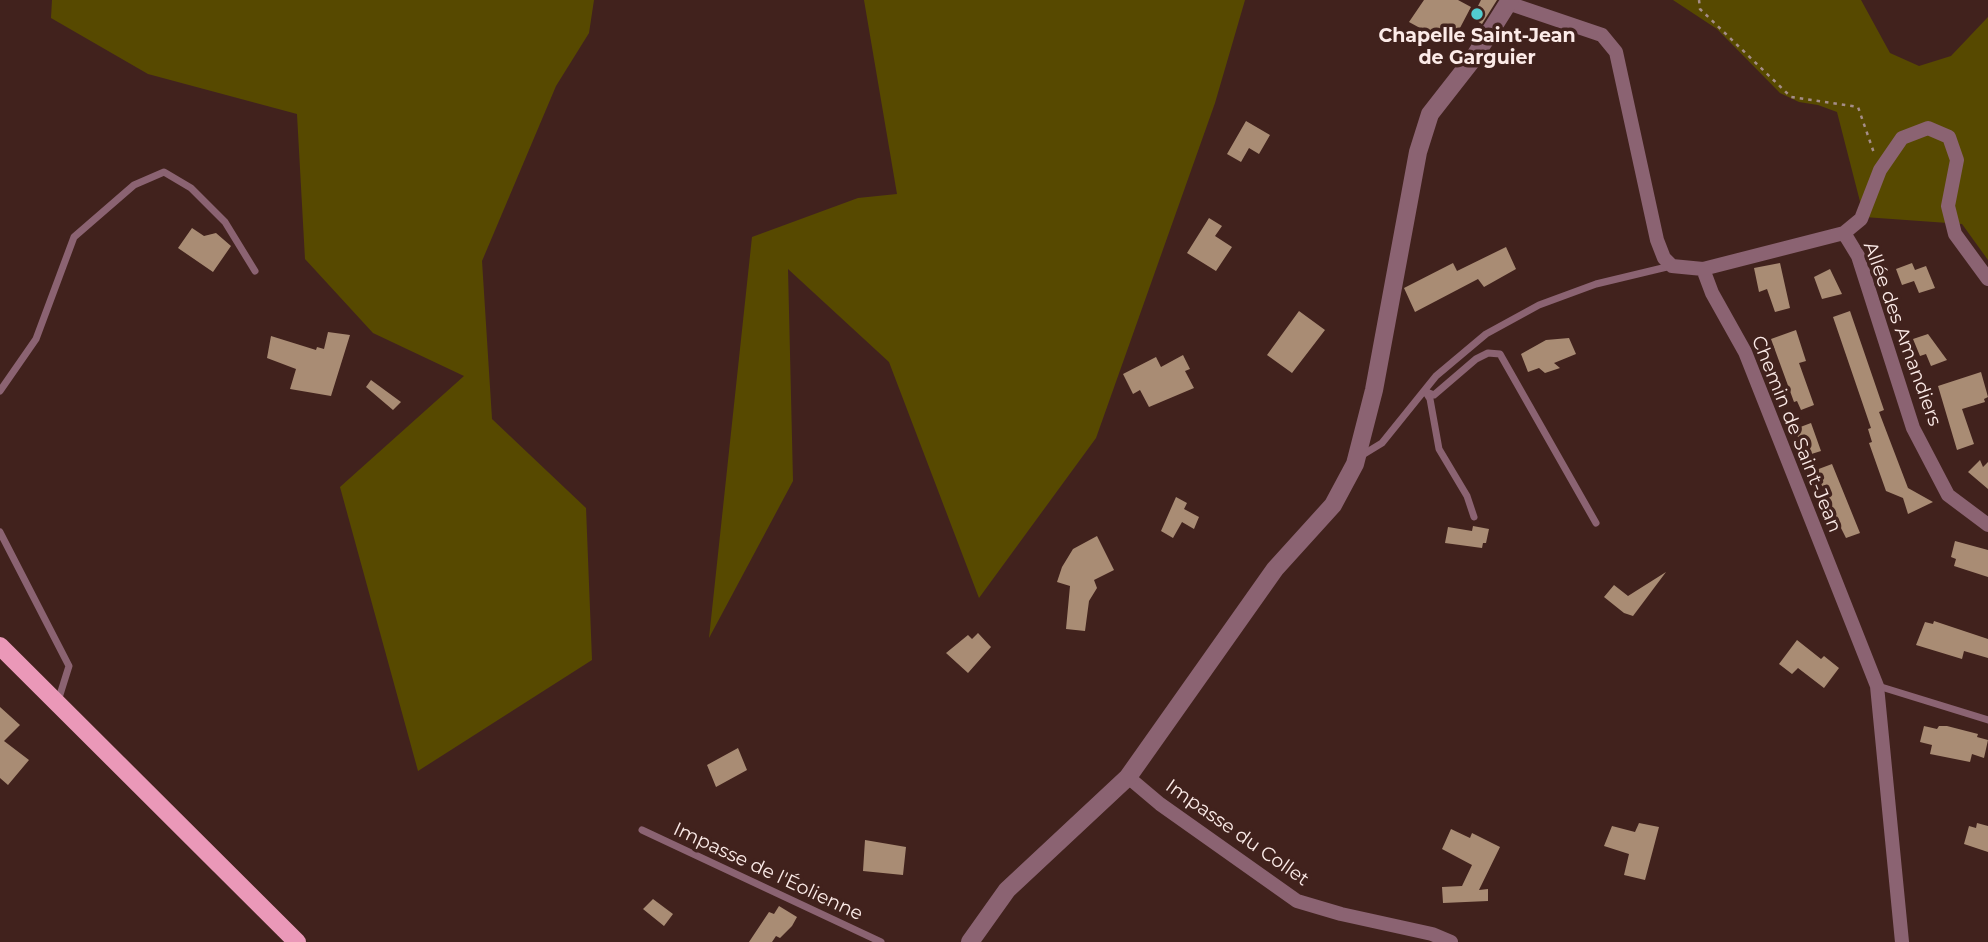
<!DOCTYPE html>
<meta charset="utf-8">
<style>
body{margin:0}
canvas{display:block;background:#41221d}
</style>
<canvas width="1988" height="942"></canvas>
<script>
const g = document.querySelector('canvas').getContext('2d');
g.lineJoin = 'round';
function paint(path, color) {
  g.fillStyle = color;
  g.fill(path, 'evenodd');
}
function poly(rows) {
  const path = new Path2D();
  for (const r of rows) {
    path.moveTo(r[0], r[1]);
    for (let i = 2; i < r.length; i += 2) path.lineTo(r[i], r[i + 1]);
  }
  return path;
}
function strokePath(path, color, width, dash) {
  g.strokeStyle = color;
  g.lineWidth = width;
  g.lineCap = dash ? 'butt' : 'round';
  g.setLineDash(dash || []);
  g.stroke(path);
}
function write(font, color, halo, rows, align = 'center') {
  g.font = font + ' Montserrat,sans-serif';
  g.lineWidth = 7;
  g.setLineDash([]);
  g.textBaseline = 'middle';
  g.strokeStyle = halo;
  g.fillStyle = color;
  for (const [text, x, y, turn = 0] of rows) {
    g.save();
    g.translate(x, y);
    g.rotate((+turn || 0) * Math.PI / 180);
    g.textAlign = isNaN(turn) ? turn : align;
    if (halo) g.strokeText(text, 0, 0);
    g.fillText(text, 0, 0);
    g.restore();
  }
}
paint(poly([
 [52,0,594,0,589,33,556,86,482,261,492,419,586,508,592,660,418,771,340,487,464,376,373,333,305,259,297,114,148,74,51,18],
 [864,0,1245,0,1215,103,1096,438,979,598,889,362,788,269,793,481,709,638,752,237,858,198,897,194],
 [1673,0,1861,0,1890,53,1919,66,1951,56,1988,17,1988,260,1962,224,1864,217,1837,112,1818,105,1799,102,1780,93,1717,29]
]), '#574900');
paint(poly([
 [1424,0,1458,0,1471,7,1451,45,1409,22],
 [1481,0,1497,0,1482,24,1472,18],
 [1246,121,1270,135,1259,154,1249,148,1241,162,1227,154],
 [1209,218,1222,226,1215,236,1232,247,1216,271,1187,253],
 [192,228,204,236,216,233,231,246,213,272,178,248],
 [1506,247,1516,269,1484,287,1478,279,1415,312,1404,288,1453,263,1457,271],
 [1780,263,1790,308,1775,312,1767,289,1759,292,1754,268],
 [1912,263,1915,270,1926,266,1935,288,1919,293,1914,281,1902,285,1896,269],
 [1830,269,1842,294,1822,299,1814,277],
 [1299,311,1325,330,1292,373,1267,355],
 [1850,311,1884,410,1879,412,1908,488,1933,502,1908,514,1903,498,1886,491,1869,443,1872,442,1868,429,1871,428,1833,317],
 [1796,330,1806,361,1799,363,1814,405,1801,410,1797,401,1794,402,1771,339],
 [328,332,350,335,331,396,290,389,296,369,267,358,271,336,316,350,317,347,324,349],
 [1928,334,1947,360,1931,366,1926,354,1920,356,1913,339],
 [1569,338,1576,354,1554,363,1560,368,1545,373,1539,368,1528,372,1521,354,1546,340],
 [1183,355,1190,369,1185,371,1194,388,1149,407,1140,390,1133,394,1123,374,1156,357,1161,367],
 [1981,372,1988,397,1984,399,1985,402,1962,409,1974,444,1957,450,1938,386],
 [371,380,401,402,393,410,366,387],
 [1811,423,1821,451,1805,456,1795,429],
 [1980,460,1983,467,1988,462,1988,489,1968,472],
 [1832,464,1860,533,1846,538,1837,520,1829,523,1818,493,1824,491,1816,470],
 [1176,497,1187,503,1184,509,1199,517,1194,529,1182,522,1173,538,1161,531],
 [1473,526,1489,529,1486,543,1483,543,1482,548,1445,543,1448,527,1472,531],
 [1097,536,1114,570,1094,580,1097,588,1089,601,1085,631,1066,629,1070,586,1057,582,1062,567,1073,549],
 [1955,541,1988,550,1988,577,1954,566,1956,559,1951,557],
 [1666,572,1633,616,1624,613,1604,597,1614,585,1628,596],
 [1934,621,1988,639,1988,658,1964,651,1962,659,1916,645,1925,622,1933,624],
 [978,633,991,647,968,673,946,653,968,635,972,639],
 [1797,640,1821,659,1824,656,1839,668,1824,688,1798,668,1792,674,1779,664],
 [0,707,20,725,4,741,29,760,8,785,0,778],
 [1924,726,1937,729,1939,726,1947,726,1978,734,1977,737,1988,740,1984,758,1972,754,1970,762,1930,754,1932,745,1920,742],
 [738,748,747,770,716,787,707,765],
 [1639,823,1659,827,1645,880,1624,875,1629,854,1604,846,1612,826,1635,832],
 [1977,823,1988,826,1988,852,1964,844,1969,826,1976,828],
 [1451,829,1470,838,1472,833,1500,847,1479,890,1488,889,1488,901,1443,903,1442,887,1462,886,1472,865,1442,849],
 [865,840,906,847,903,875,863,871],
 [653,899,673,914,664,926,643,909],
 [779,906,797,917,792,926,780,938,776,936,772,942,749,942,769,912,774,914]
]), '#a98c74');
strokePath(poly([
 [1699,0,1700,9,1791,97,1858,107,1874,153]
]), '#a58d89', 2.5, [3.5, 5]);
strokePath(poly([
 [0,391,36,339,74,237,134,185,164,172,191,188,225,222,255,271],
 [1424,391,1434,395,1476,359,1488,353,1500,354,1596,523],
 [1425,391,1430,399,1439,449,1467,496,1474,517],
 [1359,457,1382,443,1436,376,1486,334,1539,305,1596,284,1671,266],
 [0,532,69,666,58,701],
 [1878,686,1988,720],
 [642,830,881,942]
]), '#8b6372', 7);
strokePath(poly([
 [1508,3,1602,35,1616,52,1657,240,1664,258,1672,266,1703,269,1712,293,1745,352,1877,686,1902,942],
 [1844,233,1861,219,1880,170,1902,138,1928,128,1949,137,1957,160,1948,206,1955,234,1988,279],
 [1703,269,1844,233,1858,256,1913,428,1948,495,1988,525],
 [1128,777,1160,804,1297,901,1341,914,1432,934,1451,942]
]), '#8b6372', 14);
strokePath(poly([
 [970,942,1007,890,1128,777,1275,569,1333,505,1355,464,1374,390,1418,152,1430,114,1473,59,1510,0]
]), '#8b6372', 18);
strokePath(poly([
 [0,646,297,942]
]), '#ea98b8', 18);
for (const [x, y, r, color] of [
 [1477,14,7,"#52cdd0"]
]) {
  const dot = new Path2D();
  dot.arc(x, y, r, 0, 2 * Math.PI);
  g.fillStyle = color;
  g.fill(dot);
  strokePath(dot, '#41221d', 2.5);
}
write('bold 19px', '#fcebe8', '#41221d', [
 ["Chapelle Saint-Jean",1477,36],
 ["de Garguier",1477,58]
]);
write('19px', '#fcebe8', '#41221d', [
 ["Allée des Amandiers",1902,334,70],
 ["Chemin de Saint-Jean",1796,434,68],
 ["Impasse du Collet",1237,833,35],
 ["Impasse de l'Éolienne",768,872,25]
]);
</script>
